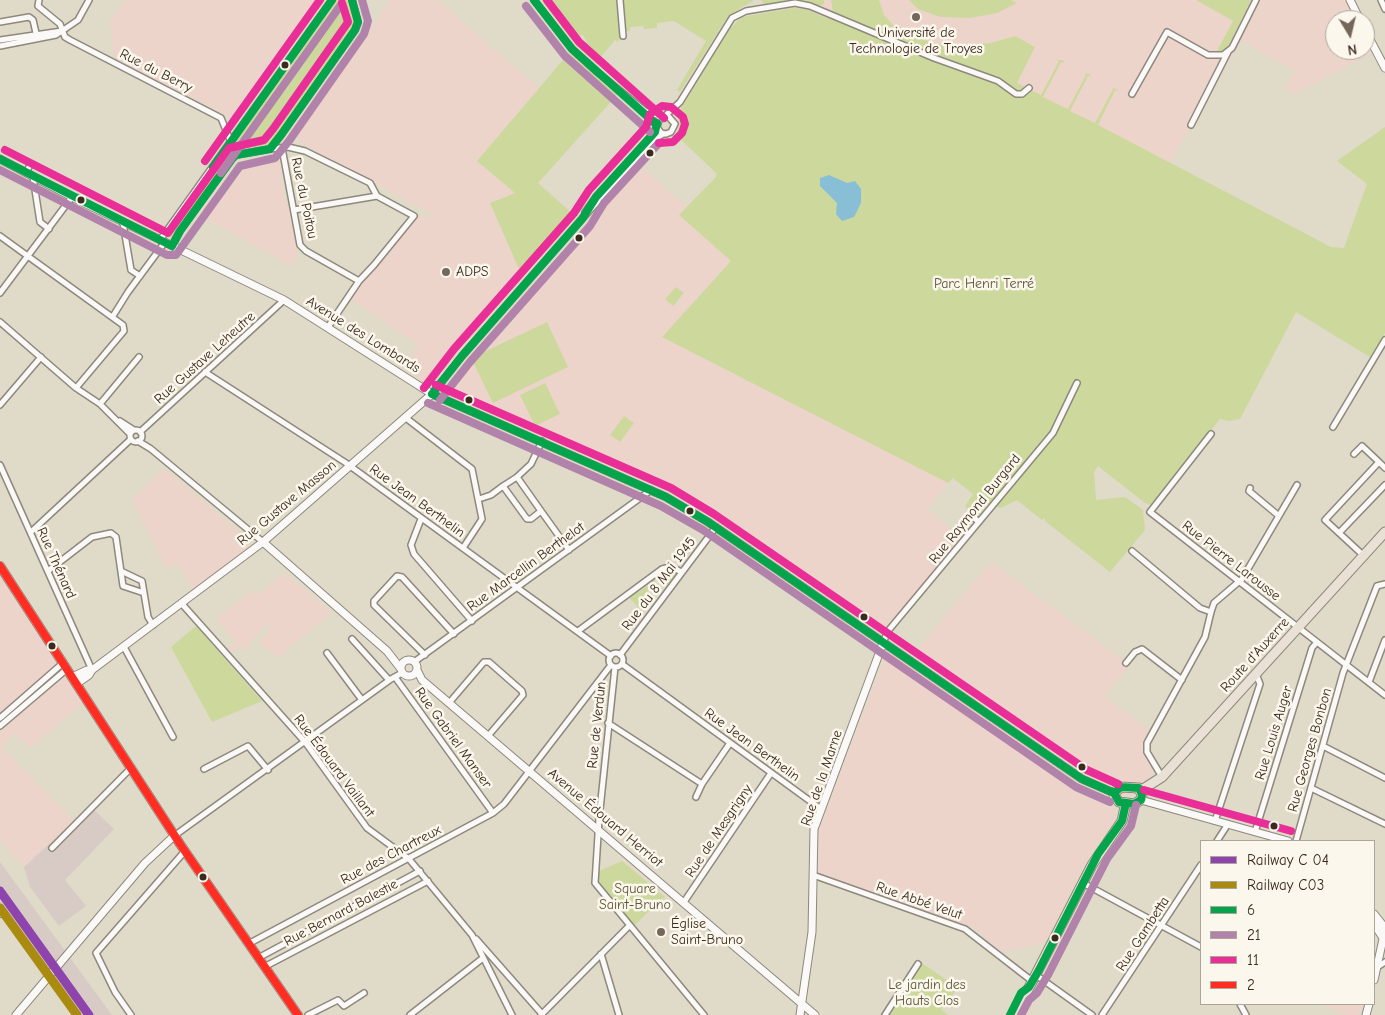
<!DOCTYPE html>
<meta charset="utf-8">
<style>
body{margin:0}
#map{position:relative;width:1385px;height:1015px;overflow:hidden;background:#e0dac8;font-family:"Comic Neue",sans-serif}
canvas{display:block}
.legend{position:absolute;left:1200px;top:840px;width:175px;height:165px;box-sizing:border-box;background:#fbf7ec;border:1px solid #aea59a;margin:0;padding:6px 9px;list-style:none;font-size:15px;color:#3b2a1e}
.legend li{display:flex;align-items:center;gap:10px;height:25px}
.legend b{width:25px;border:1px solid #aea59a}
.north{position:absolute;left:1325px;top:10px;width:50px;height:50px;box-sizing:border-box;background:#fbf7ec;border:1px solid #aea59a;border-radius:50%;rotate:171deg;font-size:14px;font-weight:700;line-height:20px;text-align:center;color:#3b2a1e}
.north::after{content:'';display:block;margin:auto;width:18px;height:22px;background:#75685a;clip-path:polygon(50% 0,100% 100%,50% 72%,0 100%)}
</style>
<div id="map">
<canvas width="1385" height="1015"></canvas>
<ul class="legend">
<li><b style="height:6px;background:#8e44ad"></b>Railway C 04</li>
<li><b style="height:6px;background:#a98b0f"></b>Railway C03</li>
<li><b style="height:6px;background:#03a44c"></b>6</li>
<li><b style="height:6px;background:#b283aa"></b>21</li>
<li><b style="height:6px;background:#e92e97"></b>11</li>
<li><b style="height:6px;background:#ff2d22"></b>2</li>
</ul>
<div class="north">N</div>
</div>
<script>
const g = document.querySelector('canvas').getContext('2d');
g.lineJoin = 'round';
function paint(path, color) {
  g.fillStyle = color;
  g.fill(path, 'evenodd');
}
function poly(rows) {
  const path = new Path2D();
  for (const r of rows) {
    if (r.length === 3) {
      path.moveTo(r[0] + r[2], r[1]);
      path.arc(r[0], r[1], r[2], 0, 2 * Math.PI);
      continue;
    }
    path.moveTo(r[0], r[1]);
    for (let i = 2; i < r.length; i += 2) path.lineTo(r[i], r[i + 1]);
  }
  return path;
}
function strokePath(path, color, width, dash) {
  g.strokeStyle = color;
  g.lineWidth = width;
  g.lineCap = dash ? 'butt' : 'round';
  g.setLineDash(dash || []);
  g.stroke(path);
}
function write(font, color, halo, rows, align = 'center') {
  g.font = font + ' "Comic Neue",sans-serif';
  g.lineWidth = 5;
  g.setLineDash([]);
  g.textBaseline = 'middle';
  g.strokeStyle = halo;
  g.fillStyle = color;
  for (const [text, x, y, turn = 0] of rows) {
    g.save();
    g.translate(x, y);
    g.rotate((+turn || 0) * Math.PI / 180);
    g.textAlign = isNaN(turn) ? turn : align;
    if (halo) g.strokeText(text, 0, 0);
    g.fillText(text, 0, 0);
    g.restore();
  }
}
paint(poly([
 [127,0,326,0,238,121,114,58,110,20],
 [390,0,437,0,539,88,477,161,515,194,490,203,521,275,455,350,433,381,428,384,404,368,418,345,350,298,420,214,429,218,432,214,299,142,298,128],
 [759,0,1345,0,1355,20,1335,20,1335,50,1365,50,1365,39,1372,53,1292,95,1285,89,1295,70,1241,41,1168,166,815,16],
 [278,154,283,174,280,175,285,200,286,204,289,204,298,256,292,266,199,215,238,162],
 [640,166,686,206,679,215,731,261,662,337,948,483,927,510,962,536,884,630,728,522,725,526,678,496,619,466,448,393,447,389,468,358],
 [164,469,249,540,250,547,193,591,178,563,166,568,132,500],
 [991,562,1130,665,1104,696,1150,731,1143,746,1144,752,1153,770,1152,774,1135,794,1120,796,913,655],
 [285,573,331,613,278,657,259,642,271,629,266,625,244,650,238,645,232,653,228,649,236,641,216,619,254,590,257,595],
 [0,577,83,703,32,747,13,734,1,746,74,821,24,867,0,839],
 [891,654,1114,807,1115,821,1094,848,1045,943,1002,952,974,928,820,873,818,870,819,830,885,656],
 [1321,1004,1363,1004,1359,1015,1348,1015]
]), '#edd4cb');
paint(poly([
 [90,806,114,829,65,880,86,906,59,926,30,887,24,867],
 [0,862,112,1015,77,1015,0,906]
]), '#d8cbc5');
paint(poly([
 [334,0,350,0,356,20,354,29,273,142,266,146,236,149,233,140],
 [541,0,753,0,753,1,737,10,725,21,680,92,677,90,706,41,674,21,657,23,657,28,644,29,643,26,630,27,630,31,624,30,618,42,615,40,600,58,602,61,598,65,581,50,587,42,583,35,570,38],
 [761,0,824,0,824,4,818,7,798,1,764,4],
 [831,0,879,0,884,15,894,26,908,35,945,46,991,43,1015,36,1035,47,1017,83,1041,95,1059,61,1057,60,1063,60,1064,63,1061,62,1043,97,1068,109,1086,75,1084,74,1089,74,1091,77,1088,76,1070,111,1095,123,1113,89,1111,88,1117,89,1118,91,1115,90,1098,125,1331,247,1344,248,1367,184,1337,161,1385,127,1385,333,1370,357,1296,312,1240,419,1229,421,1220,419,1151,505,1145,503,1098,466,1094,472,1096,500,1125,497,1143,510,1145,530,1110,572,1045,521,1045,507,1045,518,1042,520,1017,500,1001,508,984,503,985,508,978,516,974,516,965,506,973,494,953,478,948,483,662,337,731,261,679,215,716,177,717,174,676,135,679,126,678,116,680,110,729,29,742,17,794,8,806,9,826,18,833,11],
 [909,0,1011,0,1017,3,997,13,970,18,940,17,918,9],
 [1196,0,1251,0,1229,45,1223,51,1217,51,1233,21],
 [569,53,617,95,538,183,574,215,531,263,519,269,490,203,515,193,477,161],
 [230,151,232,154,231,157,177,232,172,238,167,237,167,234,226,152],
 [676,287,684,293,673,306,665,299],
 [547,322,568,367,493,403,471,358],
 [545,383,560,414,535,426,520,395],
 [624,416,634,423,620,442,610,435],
 [670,569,677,573,667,587,656,579,640,601,645,605,641,611,628,596,635,591,637,593,649,585,647,581],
 [196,626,262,701,212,722,171,647],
 [622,861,665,897,655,905,634,926,602,888,598,879,599,871],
 [919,961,958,988,941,1009,948,1015,890,1015]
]), '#cdd89d');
paint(poly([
 [829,175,847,183,855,181,861,189,861,203,854,217,842,221,836,214,837,203,820,186,820,178]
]), '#88bed6');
const minor = poly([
 [39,0,38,6,60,24,65,37,70,40,221,118,230,140],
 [534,0,572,49,597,72,645,111,662,117],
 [620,0,623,36],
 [1381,0,1385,9],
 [0,22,29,17,33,20,36,33],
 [0,40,62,31],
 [0,46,56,35,78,20,89,0],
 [1132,94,1167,32,1208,55,1223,55,1232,48,1256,0],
 [643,112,657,125],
 [665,116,680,102,732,18,746,11,795,3,810,6,934,58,998,81,1016,94,1022,94,1029,88],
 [1191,125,1228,52],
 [282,148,300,245,306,251,359,281],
 [270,149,288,147,305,151,370,183,377,196,414,216,374,265,359,281,328,327],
 [26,173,30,165],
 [33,177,40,222,49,229],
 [294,210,377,196],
 [585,212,596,197,655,132,660,118,668,116,675,124,671,132,666,134,661,133,657,127],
 [123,223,131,270,140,276],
 [0,236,123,325,124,331,76,388],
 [160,240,332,0],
 [172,246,180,231,232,159,236,155,270,149,281,135,355,30,358,22,352,0],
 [0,293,72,197],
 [113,316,128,292,165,242],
 [0,322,76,388,100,404,130,434],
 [205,372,346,463,611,656],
 [432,394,462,356,582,219,653,140,663,134],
 [100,404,139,357],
 [0,405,41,357],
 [406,418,472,469,482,519,463,548],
 [120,421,134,430],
 [1333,427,1385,340],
 [136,436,6],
 [140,432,284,300],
 [1211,434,1150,512,1385,695],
 [138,441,151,449,263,542],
 [1354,454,1362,446,1379,462,1325,520,1364,556],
 [1379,462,1385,468],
 [0,465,92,670],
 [517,477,531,464,542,441],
 [1250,488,1249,491,1279,516],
 [479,499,491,495,503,486],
 [541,511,531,519,527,519,503,486,517,477,541,511,569,550],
 [973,517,979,522],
 [421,519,411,545,414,554,472,621],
 [31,532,131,439],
 [1339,533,1385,485],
 [1132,551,1200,608,1211,612,1214,603,1242,579,1297,485],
 [48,571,92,537,111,533,116,537,123,586,144,593],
 [121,571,142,581,148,617,153,625],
 [182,604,305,742,367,828,409,859,472,935,512,1015],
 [578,631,662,569,670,567,682,572],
 [352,639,389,680],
 [883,643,888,631,1053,433,1077,383],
 [124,647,173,737],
 [327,653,362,700],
 [616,660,7],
 [425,655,374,605,374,601,397,576,402,577,454,634],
 [620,655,716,527],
 [414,662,651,490],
 [1126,663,1135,652,1142,649,1182,680],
 [622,664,821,809],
 [615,667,599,819,595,883,704,1015],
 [395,677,493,813],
 [1369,682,1385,640],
 [449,703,484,662,489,662,522,691,523,695,488,736],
 [0,718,63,663],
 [608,723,702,784],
 [0,726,67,669],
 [1323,746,1385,778],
 [204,769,248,746,268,770],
 [1162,777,1147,752,1147,743,1205,637,1211,612],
 [1311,788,1385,824],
 [696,797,702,784,730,743],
 [1215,821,1260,684,1256,674],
 [1255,832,1312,648,1317,642],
 [174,836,391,679,402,673],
 [1217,841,1228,824],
 [1296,841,1343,673,1377,586,1385,584],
 [52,848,130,769],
 [813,875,965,929,1032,981],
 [1083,883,1201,947],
 [684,902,771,773],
 [0,914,1,913],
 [476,939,542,1014],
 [250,943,493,813,504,804,611,665],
 [601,954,619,1015],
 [260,957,420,871],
 [266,966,428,881],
 [1376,968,1385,962],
 [1036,975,1092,1015],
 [1240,1004,1246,1015],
 [131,1015,115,992,96,953,185,851],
 [308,1015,338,1000,344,1006,364,993],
 [410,1015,483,958],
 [541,1015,629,926],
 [885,1015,918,964],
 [1102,1015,1201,865]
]);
const tertiary = poly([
 [1350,0,1360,20],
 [1365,30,1385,68],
 [0,159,72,197,284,300,432,394,666,497,708,522,1082,779,1114,793],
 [263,542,387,651,401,669],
 [409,668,8],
 [417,670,422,680,815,1015],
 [72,677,87,670,92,670],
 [76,684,89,675,92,670,263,542,432,394],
 [1141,800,1288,841],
 [1374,914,1385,928],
 [1374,924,1385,941],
 [1374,980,1385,930],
 [16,1015,145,863,174,836],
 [800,1015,812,932,814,829,883,643],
 [1366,1015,1369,1004]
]);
const secondary = poly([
 [0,566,180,844,298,1015]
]);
const primary = poly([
 [1121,787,1139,788,1142,795,1141,800,1134,804,1119,802,1114,796,1114,793,1121,787],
 [1140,791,1162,777,1385,532],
 [1015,1015,1092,865,1122,821,1126,803]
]);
strokePath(minor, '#8e887d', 8);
strokePath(tertiary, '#8e887d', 9);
strokePath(secondary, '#8e887d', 10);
strokePath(primary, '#8e887d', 11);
strokePath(minor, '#faf9f7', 5);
strokePath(tertiary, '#faf9f7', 7);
strokePath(secondary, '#f4f0e9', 8);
strokePath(primary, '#e9e1d6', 9);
strokePath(poly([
 [534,0,572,49,657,125],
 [0,159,172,246,180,231,232,159,236,155,270,149,281,135,355,30,358,22,352,0],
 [213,167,332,0],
 [432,394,666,497,708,522,1082,779,1114,793],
 [432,394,462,356,582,219,596,197,655,132,657,123],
 [1121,787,1139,788,1142,795,1141,800,1134,804,1119,802,1114,793,1121,787],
 [1010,1015,1021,993,1029,987,1039,970,1098,854,1122,821,1126,803]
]), '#03a44c', 8);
strokePath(poly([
 [526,6,565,56,650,132],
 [0,170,167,255,176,255,240,166,275,158,289,141,364,34,368,21,362,0],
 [221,173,340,6],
 [440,400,470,362,590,226,604,203,659,143],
 [428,403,661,506,703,530,1076,787,1110,802],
 [1021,1015,1029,1000,1037,993,1048,975,1107,859,1131,826,1136,805]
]), '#b283aa', 8);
strokePath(poly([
 [547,0,579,42,664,118],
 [5,150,168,233,229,148,264,140,273,129,346,25,348,22,342,3],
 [205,161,320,0],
 [436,385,671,488,714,514,1087,770,1118,784],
 [424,388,454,349,574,213,589,190,646,127,650,114,662,106,671,107,683,117,685,124,682,133,673,142,659,143],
 [1144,790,1291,831]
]), '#e92e97', 8);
strokePath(poly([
 [0,566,180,844,298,1015]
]), '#ff2d22', 8);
strokePath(poly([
 [0,891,89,1015]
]), '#8e44ad', 9);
strokePath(poly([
 [0,908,77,1015]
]), '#a98b0f', 9);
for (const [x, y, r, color] of [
 [916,17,5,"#75685a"],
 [285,65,4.5,"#3b2a1e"],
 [650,153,4.5,"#3b2a1e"],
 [81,200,4.5,"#3b2a1e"],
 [579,238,4.5,"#3b2a1e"],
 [446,272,5,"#75685a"],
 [469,400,4.5,"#3b2a1e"],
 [690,511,4.5,"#3b2a1e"],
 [864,617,4.5,"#3b2a1e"],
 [52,646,4.5,"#3b2a1e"],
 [1082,767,4.5,"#3b2a1e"],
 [1274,826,4.5,"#3b2a1e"],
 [203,877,4.5,"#3b2a1e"],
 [661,932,5,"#75685a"],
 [1055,938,4.5,"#3b2a1e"]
]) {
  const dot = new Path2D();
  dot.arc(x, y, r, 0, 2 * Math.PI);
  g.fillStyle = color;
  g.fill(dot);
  strokePath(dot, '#fbf7ec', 2);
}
write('14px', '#3b2a1e', '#fbf7ec', [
 ["Université de",916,33,"center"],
 ["Technologie de Troyes",916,49,"center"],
 ["ADPS",456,272],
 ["Église",671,924],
 ["Saint-Bruno",671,940]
], 'left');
write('14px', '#3b2a1e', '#fbf7ec', [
 ["Rue du Berry",156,71,27],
 ["Rue du Poitou",304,198,78],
 ["Avenue des Lombards",363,335,32],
 ["Rue Gustave Leheutre",205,358,-42],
 ["Rue Jean Berthelin",417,501,36],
 ["Rue Gustave Masson",287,503,-40],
 ["Rue Raymond Burgard",975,509,-51],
 ["Rue Pierre Larousse",1231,561,38],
 ["Rue Thénard",56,563,66],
 ["Rue Marcellin Berthelot",526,567,-36],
 ["Rue du 8 Mai 1945",659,584,-53],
 ["Route d'Auxerre",1255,655,-48],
 ["Rue de Verdun",597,725,-84],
 ["Rue Louis Auger",1274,733,-73],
 ["Rue Gabriel Manser",453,738,54],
 ["Rue Jean Berthelin",752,745,36],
 ["Rue Georges Bonbon",1310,750,-74],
 ["Rue Édouard Vaillant",334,766,53],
 ["Rue de la Marne",822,778,-71],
 ["Avenue Édouard Herriot",605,818,40],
 ["Rue de Mesgrigny",719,831,-56],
 ["Rue des Chartreux",391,855,-28],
 ["Rue Abbé Velut",919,901,19],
 ["Rue Bernard Balestie",341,913,-28],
 ["Rue Gambetta",1143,934,-57]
]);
write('14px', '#5c5535', '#fbf7ec', [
 ["Parc Henri Terré",984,284],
 ["Square",635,889],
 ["Saint-Bruno",635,905],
 ["Le jardin des",927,985],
 ["Hauts Clos",927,1001]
]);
</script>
